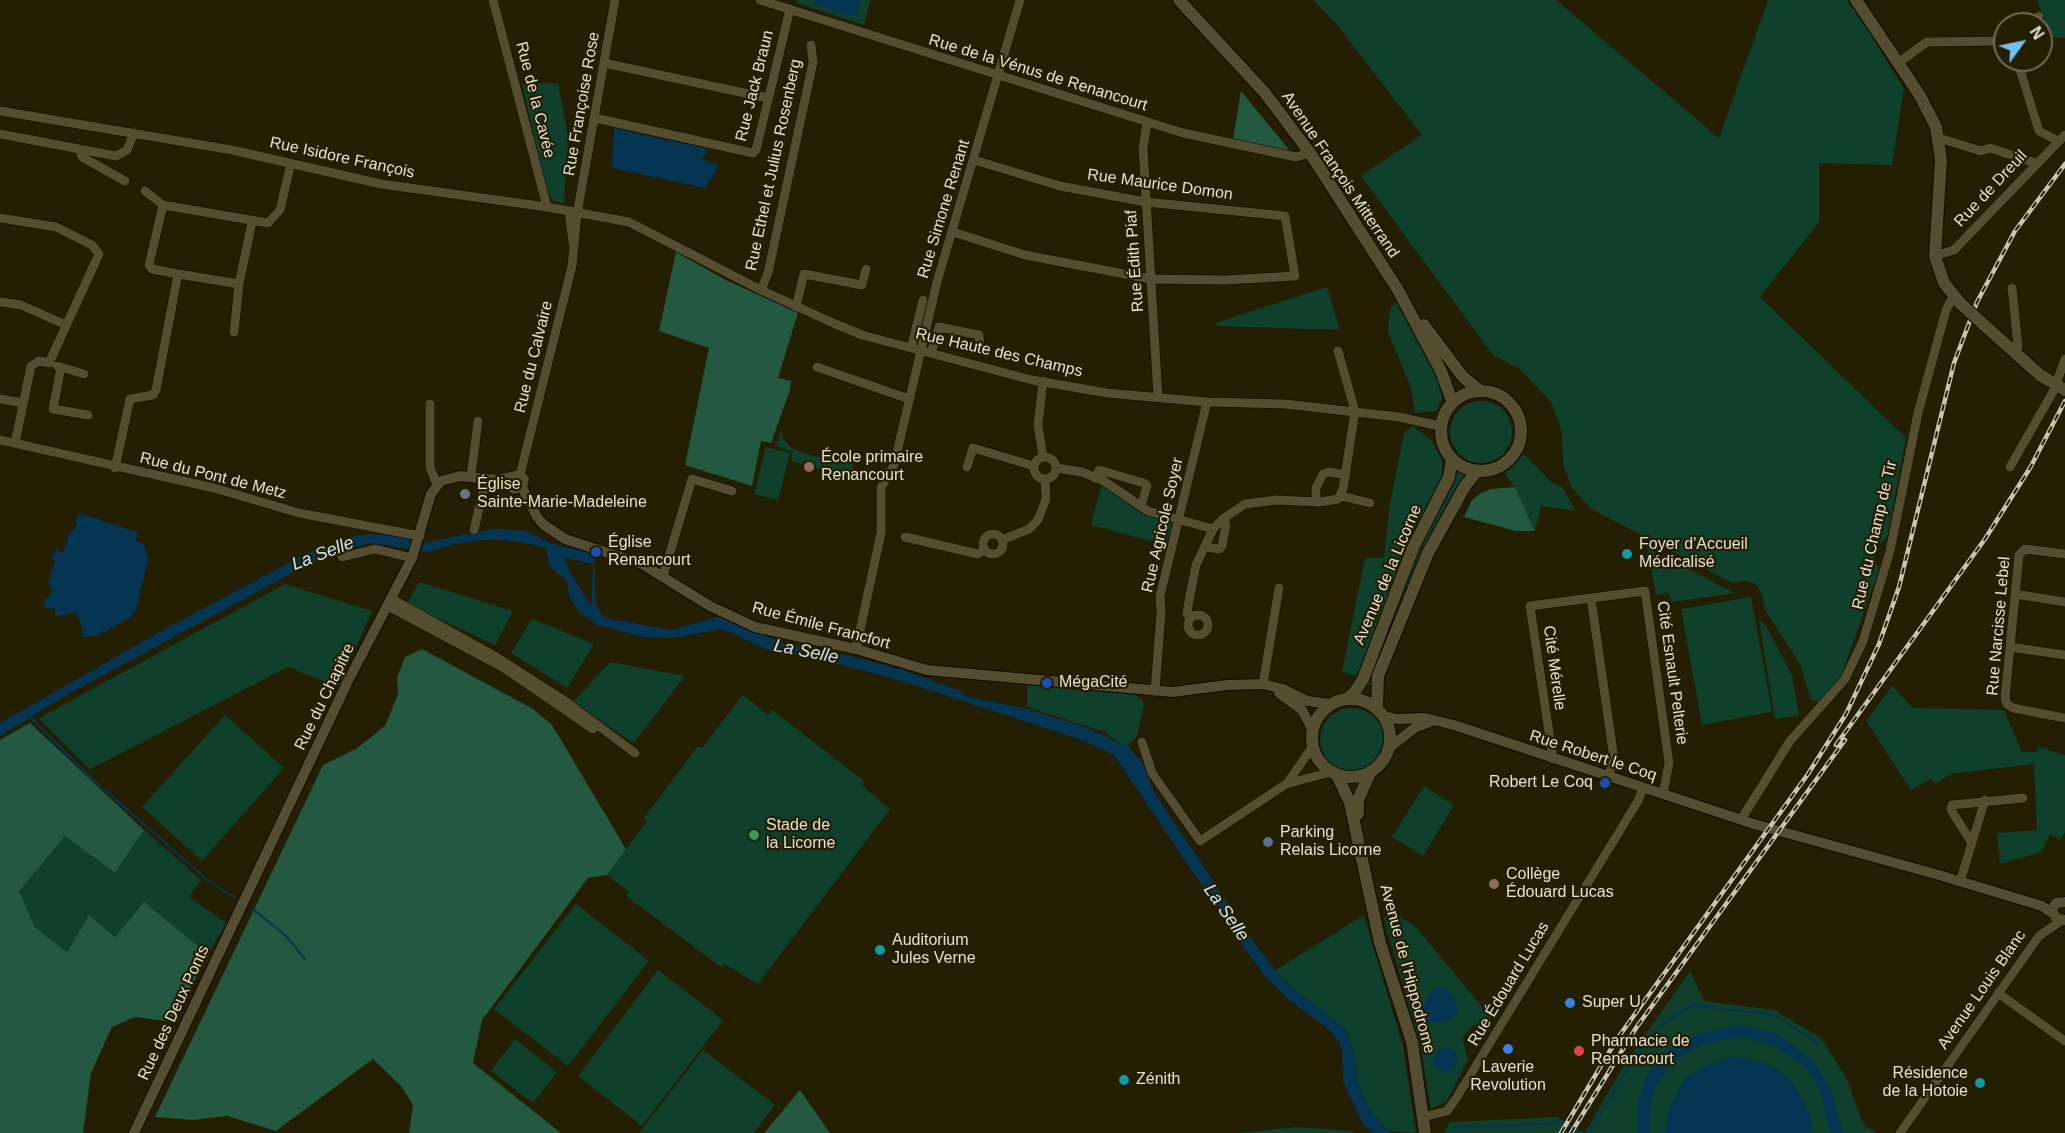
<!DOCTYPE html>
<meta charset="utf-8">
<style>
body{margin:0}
#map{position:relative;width:2065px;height:1133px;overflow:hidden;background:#241e02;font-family:Helvetica,sans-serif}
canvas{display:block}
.north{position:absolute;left:1993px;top:12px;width:60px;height:60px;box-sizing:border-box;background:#241e02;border:2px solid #716c54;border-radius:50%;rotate:57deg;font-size:16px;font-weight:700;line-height:24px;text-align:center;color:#e5e1d0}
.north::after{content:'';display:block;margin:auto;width:21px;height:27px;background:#72c1f5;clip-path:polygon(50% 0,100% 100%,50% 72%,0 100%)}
</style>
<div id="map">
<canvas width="2065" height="1133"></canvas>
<div class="north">N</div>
</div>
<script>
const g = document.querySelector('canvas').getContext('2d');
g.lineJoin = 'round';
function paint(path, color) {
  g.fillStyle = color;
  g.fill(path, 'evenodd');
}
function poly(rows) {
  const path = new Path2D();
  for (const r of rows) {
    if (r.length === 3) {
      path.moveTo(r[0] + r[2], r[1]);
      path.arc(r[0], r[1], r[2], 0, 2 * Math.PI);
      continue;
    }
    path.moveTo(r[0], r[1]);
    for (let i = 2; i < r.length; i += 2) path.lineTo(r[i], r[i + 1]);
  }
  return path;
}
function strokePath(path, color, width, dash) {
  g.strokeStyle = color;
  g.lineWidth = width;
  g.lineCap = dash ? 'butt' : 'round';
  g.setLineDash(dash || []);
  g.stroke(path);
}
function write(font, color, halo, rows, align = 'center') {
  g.font = font + ' Helvetica,sans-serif';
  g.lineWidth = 4.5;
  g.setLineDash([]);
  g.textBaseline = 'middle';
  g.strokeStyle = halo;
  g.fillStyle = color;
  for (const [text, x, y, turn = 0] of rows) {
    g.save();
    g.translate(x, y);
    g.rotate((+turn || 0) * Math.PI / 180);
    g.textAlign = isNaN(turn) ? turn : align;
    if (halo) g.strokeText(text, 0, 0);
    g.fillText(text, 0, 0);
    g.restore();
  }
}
paint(poly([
 [797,0,870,0,864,25,797,3],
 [1313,0,1556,0,1719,138,1768,0,1847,0,1864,23,1904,89,1892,165,1819,163,1819,222,1760,297,1906,438,1887,538,1871,550,1879,569,1841,677,1818,702,1811,700,1800,664,1765,610,1762,594,1756,584,1745,581,1732,583,1590,508,1571,486,1563,464,1562,432,1551,402,1520,369,1493,355,1361,176,1422,135,1338,26],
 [2037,0,2065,0,2065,38,2051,37],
 [558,83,568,136,564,203,553,201,546,187,522,84],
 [1327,287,1340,330,1217,326,1215,323],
 [1396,301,1437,377,1442,398,1437,411,1415,413,1411,388,1388,332,1390,310],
 [1481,432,31],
 [1412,426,1431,440,1442,459,1442,480,1407,547,1357,676,1342,672,1365,558,1384,558,1390,503,1404,434],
 [782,429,783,439,792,448,802,453,818,457,836,456,853,463,851,478,791,461,793,452,776,446],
 [766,447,790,453,778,500,754,494],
 [1524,454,1552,483,1562,487,1576,511,1541,506,1535,531,1515,487,1505,474],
 [1455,470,1466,475,1372,686,1366,684,1417,555],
 [1102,484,1121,495,1141,513,1168,520,1172,524,1166,545,1091,525],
 [1648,548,1735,593,1672,602,1669,593,1656,595],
 [419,582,513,611,495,645,407,604],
 [285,584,372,611,338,687,288,667,90,769,39,718],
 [1751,597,1772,712,1702,725,1681,609],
 [532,619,594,644,567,688,511,653],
 [1759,620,1766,626,1792,675,1799,716,1775,719],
 [610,662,685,676,634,743,572,703],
 [1027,684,1134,694,1142,700,1144,706,1137,736,1126,747,1104,732,1027,707],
 [1892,686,1913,708,2004,710,2022,752,2037,752,2039,747,2065,755,2065,832,2060,840,2050,834,2041,852,2000,864,1997,833,2037,830,2034,764,1950,774,1936,784,1931,779,1911,790,1866,721],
 [743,695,768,715,772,710,864,781,861,785,890,809,758,984,724,964,721,967,626,896,629,892,607,875,647,821,644,818,698,746,702,748],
 [1352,740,32],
 [225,715,284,768,202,861,142,807],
 [1424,786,1454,805,1423,856,1392,837],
 [144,830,201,880,189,897,226,923,208,954,144,902,115,937,89,915,67,952,35,927,19,893,65,836,115,873],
 [576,904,649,961,568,1066,494,1009],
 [1390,911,1415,926,1492,1019,1474,1025,1462,1037,1468,1059,1447,1101,1431,1109,1421,1049,1384,918],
 [1364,915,1403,1047,1416,1133,1387,1131,1368,1107,1358,1083,1354,1054,1346,1030,1284,981,1276,970],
 [658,970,723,1020,642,1126,578,1076],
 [1690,971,1704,1001,1774,1010,1821,1038,1846,1077,1863,1124,1876,1133,1574,1133,1577,1128,1585,1133,1621,1070],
 [515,1039,557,1072,533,1103,491,1071],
 [703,1050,775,1105,754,1133,639,1133],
 [1556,1117,1564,1121,1559,1133,1444,1133,1450,1122],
 [1295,1127,1352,1131,1354,1133,1241,1133]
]), '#0e402b');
paint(poly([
 [1241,91,1290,151,1233,139],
 [676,252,724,279,798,313,778,378,791,381,790,390,771,443,761,441,752,486,685,465,709,348,659,331],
 [1515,487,1535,531,1516,531,1464,517,1472,500,1481,493,1491,489],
 [422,649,533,709,552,725,626,849,607,875,588,878,482,1020,473,1063,561,1133,409,1133,413,1105,402,1087,373,1059,276,1131,227,1116,193,1120,155,1117,323,765,356,749,385,726,398,694,397,678,405,657],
 [30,723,144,830,115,873,65,836,19,892,35,927,67,952,89,915,115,937,144,902,208,954,173,1022,135,1017,112,1027,91,1073,83,1133,0,1133,0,740],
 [800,1090,830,1133,764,1133]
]), '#235940');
paint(poly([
 [815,0,861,0,857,17,814,4],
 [614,128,708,149,702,159,719,166,705,188,612,168],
 [79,513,137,532,136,542,141,542,145,546,148,559,136,610,130,618,97,636,81,637,83,632,76,612,55,617,55,609,44,608,45,599,53,592,48,583,55,561,51,559,57,548,60,553,64,551,69,534,78,525,75,521],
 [492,529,524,530,550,543,594,554,596,604,602,616,611,619,671,630,717,617,723,618,780,642,816,651,846,655,903,670,958,690,968,697,1024,708,1082,726,1129,747,1143,764,1154,792,1253,941,1284,981,1346,1030,1354,1054,1358,1083,1368,1107,1390,1133,1373,1133,1363,1124,1343,1081,1342,1050,1339,1042,1326,1027,1289,1000,1265,976,1240,942,1114,755,1081,740,905,682,816,658,768,650,722,629,673,638,644,637,597,625,579,612,569,596,567,581,550,567,546,549,536,545,505,540,482,540,455,544,428,552,420,551,423,543],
 [565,558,593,564,591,606,569,570],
 [373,534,413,538,410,549,371,543,348,549,307,565,67,695,0,736,0,723,165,629,307,553,354,536],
 [1438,987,1446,989,1453,996,1458,1011,1448,1021,1429,1023,1423,1016,1423,1009,1429,995],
 [1737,1025,1777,1034,1812,1060,1830,1087,1843,1133,1831,1133,1820,1090,1806,1067,1773,1045,1743,1037,1708,1042,1687,1052,1672,1064,1655,1087,1649,1113,1649,1133,1637,1133,1637,1105,1646,1078,1655,1064,1671,1049,1699,1034],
 [1445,1060,12],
 [1734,1056,1768,1064,1788,1077,1804,1101,1811,1120,1812,1133,1665,1133,1669,1108,1684,1080,1701,1068]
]), '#043552');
strokePath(poly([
 [28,715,90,777,212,884,235,897],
 [253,909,286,936,305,959],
 [1453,1127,1547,1124,1557,1120,1581,1133],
 [1589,1133,1624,1074,1658,1027,1693,1005,1774,1015,1818,1043]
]), '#043552', 2);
const minor = poly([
 [493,0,547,207],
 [760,0,1183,133,1296,157,1310,153],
 [2029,24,2039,16],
 [2017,60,2039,131,2058,141],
 [604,63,768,98],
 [1898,63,1927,42,2005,41],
 [0,111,232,150,381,184,547,207,629,222,761,290,833,323,862,335,1032,380,1107,393,1207,402,1285,404,1399,417,1440,426],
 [595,118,753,153,756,150,790,9],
 [1147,123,1143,148,1158,397],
 [0,134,116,156,127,150,134,133],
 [1939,138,1981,151,1990,148,2035,163],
 [80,150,82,157,125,181],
 [145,191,163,205],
 [569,212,573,243],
 [0,218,56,227,92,245,99,254,49,363,39,361,31,366,15,443],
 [953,232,1025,255,1151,279,1225,280,1295,276,1285,216,1146,202,1060,186,974,160],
 [1935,256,1954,250,2065,135],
 [178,274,152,269,149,265,163,205,268,223,280,210,291,163],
 [2012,288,2018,346,2016,354],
 [761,290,768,273,813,62,811,45],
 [0,302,21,305,66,325],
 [796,307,804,274,862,285,866,269],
 [234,332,239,284],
 [911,348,923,300],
 [931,353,939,327,979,335,980,349],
 [57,366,84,374],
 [61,367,53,409,88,415],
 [817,367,909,399],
 [1043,381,1038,425,1043,457],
 [0,399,23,403],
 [430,404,430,467,437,485],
 [0,440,214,488,299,513,420,536],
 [1045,468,11],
 [967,467,973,448,1034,466],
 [2010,467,2054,390,2065,359],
 [115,468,130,399,153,395,156,390,178,274,239,284,252,222],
 [1056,468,1082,472,1104,481,1148,511,1213,529,1224,518,1245,504,1276,500,1320,502,1338,499,1343,489,1355,411,1338,351],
 [520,475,572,266,577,214,615,0],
 [471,476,478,421],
 [1095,478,1099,470,1144,483,1147,486,1141,506],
 [1341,496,1370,503],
 [1316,502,1316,488,1323,474,1329,472,1346,475],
 [474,530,486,478],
 [993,544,10],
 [905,537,978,554,984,550],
 [1002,540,1029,529,1038,520,1046,499,1045,479],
 [1205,547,1219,549,1222,546,1226,525,1224,518],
 [2065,554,2025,549,2019,555,2005,698,2007,704,2013,708,2065,718],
 [342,557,375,549,412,558],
 [663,576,692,479,732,491],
 [2015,594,2065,602],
 [1591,598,1614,759,1608,777],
 [392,599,498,658,565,701,635,753],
 [388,606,504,668,593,729],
 [1198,625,10],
 [1191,617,1187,614,1188,606,1196,565,1213,529],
 [2010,647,2065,655],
 [856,649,881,533,881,488,894,465,937,282,1020,0],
 [1263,684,1279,588],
 [1155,691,1161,612,1160,596,1207,402],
 [1142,742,1152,773,1200,841,1286,784,1331,772],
 [1553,759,1530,606,1645,591,1669,763,1663,794],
 [1288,782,1313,746],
 [1742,818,1790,741,1845,679,1863,641,1890,551,1918,413,1946,310,1953,297],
 [1972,843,1951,810,1952,805,2023,798],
 [1960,882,1985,800],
 [1998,993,2065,1041],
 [1423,1117,1447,1111,1455,1100,1638,801,1643,788],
 [1900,1133,2039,936,2061,921]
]);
const tertiary = poly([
 [498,480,520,475,524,479,522,487],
 [522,487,537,517,544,525,565,539,642,564,710,606,755,627,856,649,927,670,1173,692,1227,685,1263,684,1283,689,1307,701,1331,704],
 [1279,693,1302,710,1313,731],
 [1384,716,1397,719,1425,718,1454,725,1754,824,1939,875,2042,906,2052,913],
 [1390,747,1416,727,1430,722],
 [2065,902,2056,903,2052,910,2056,918,2065,920],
 [134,1133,348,681,412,558,431,494,441,481,460,476,498,480,514,489,522,487]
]);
const secondary = poly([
 [1179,0,1265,93,1310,153,1398,290,1441,371,1452,401],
 [1856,0,1919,94,1936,127,1941,160,1935,256,1944,283,1961,304],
 [1983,324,2040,375,2065,390],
 [1424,325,1463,377,1479,390],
 [1481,431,40],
 [1351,738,39],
 [1346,699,1354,693,1363,679,1413,548,1449,477,1452,459],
 [1377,709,1378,676,1428,553,1465,486,1477,471],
 [1337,775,1350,803,1380,943,1412,1042,1425,1133],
 [1358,814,1358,800,1370,773]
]);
strokePath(minor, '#0e0800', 10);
strokePath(tertiary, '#0e0800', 12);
strokePath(secondary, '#0e0800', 14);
strokePath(minor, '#544d30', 9);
strokePath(tertiary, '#544d30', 10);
strokePath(secondary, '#544d30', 12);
const rail = poly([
 [1836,745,1985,539,2030,468,2065,401],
 [1561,1133,1617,1039,1808,774,1846,714,1879,644,1899,587,1954,363,1977,302,2015,231,2065,164],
 [1571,1133,1636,1028,1845,740]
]);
strokePath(rail, '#c9c5b2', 4.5);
strokePath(rail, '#241e02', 2, [7]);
const secondaryBridge = poly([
 [1961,304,1983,324]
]);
strokePath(secondaryBridge, '#0e0800', 14, []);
strokePath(secondaryBridge, '#544d30', 12);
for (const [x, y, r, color] of [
 [809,467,6,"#8d6e63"],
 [465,494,6,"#6b7280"],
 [596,552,6,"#1a4fb4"],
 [1627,554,6,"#0f9aa8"],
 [1047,683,6,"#1a4fb4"],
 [1605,783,6,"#1a4fb4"],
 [754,835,6,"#2e9e5b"],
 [1268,842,6,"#5c6f8a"],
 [1494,884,6,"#8d6e63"],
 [880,950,6,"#0f9aa8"],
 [1570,1003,6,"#3f7fe0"],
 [1508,1049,6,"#3f7fe0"],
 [1579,1051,6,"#e0444e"],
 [1124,1080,6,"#0f9aa8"],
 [1980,1083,6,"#0f9aa8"]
]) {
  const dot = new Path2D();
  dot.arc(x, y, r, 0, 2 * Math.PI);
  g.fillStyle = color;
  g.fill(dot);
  strokePath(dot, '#241e02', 2);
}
write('16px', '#e5e1d0', '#241e02', [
 ["Rue de la Vénus de Renancourt",1038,73,17],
 ["Rue Jack Braun",755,86,-76],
 ["Rue de la Cavée",535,100,76],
 ["Rue Françoise Rose",582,104,-80],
 ["Rue Isidore François",342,158,12],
 ["Rue Ethel et Julius Rosenberg",774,165,-78],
 ["Avenue François Mitterrand",1340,175,56],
 ["Rue Maurice Domon",1160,185,8],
 ["Rue de Dreuil",1991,189,-47],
 ["Rue Simone Renant",944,209,-73],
 ["Rue Édith Piaf",1135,261,-94],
 ["Rue Haute des Champs",999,353,13],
 ["Rue du Calvaire",534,357,-76],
 ["Rue du Pont de Metz",213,476,14],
 ["Rue Agricole Soyer",1163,525,-77],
 ["Rue du Champ de Tir",1875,535,-77],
 ["Avenue de la Licorne",1388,575,-67],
 ["Rue Émile Francfort",821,626,15],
 ["Rue Narcisse Lebel",1999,626,-85],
 ["Cité Mérelle",1554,668,82],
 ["Cité Esnault Pelterie",1672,673,82],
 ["Rue du Chapitre",325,697,-64],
 ["Rue Robert le Coq",1593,756,18],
 ["Avenue de l'Hippodrome",1407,969,75],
 ["Rue Édouard Lucas",1509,984,-59],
 ["Avenue Louis Blanc",1982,990,-55],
 ["Rue des Deux Ponts",174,1013,-65]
]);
write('16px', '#e5e1d0', '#241e02', [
 ["École primaire",821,458],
 ["Renancourt",821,476],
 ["Église",477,485],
 ["Sainte-Marie-Madeleine",477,503],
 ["Église",608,543],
 ["Renancourt",608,561],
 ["Foyer d'Accueil",1639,545],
 ["Médicalisé",1639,563],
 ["MégaCité",1059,683],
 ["Robert Le Coq",1593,783,"right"],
 ["Stade de",766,826],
 ["la Licorne",766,844],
 ["Parking",1280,833],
 ["Relais Licorne",1280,851],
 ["Collège",1506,875],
 ["Édouard Lucas",1506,893],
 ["Auditorium",892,941],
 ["Jules Verne",892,959],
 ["Super U",1582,1003],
 ["Pharmacie de",1591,1042],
 ["Renancourt",1591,1060],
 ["Laverie",1508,1068,"center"],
 ["Revolution",1508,1086,"center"],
 ["Résidence",1968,1074,"right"],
 ["de la Hotoie",1968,1092,"right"],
 ["Zénith",1136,1080]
], 'left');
write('italic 18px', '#cfe3f2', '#241e02', [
 ["La Selle",323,554,-21],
 ["La Selle",806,652,11],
 ["La Selle",1226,913,55]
]);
</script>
